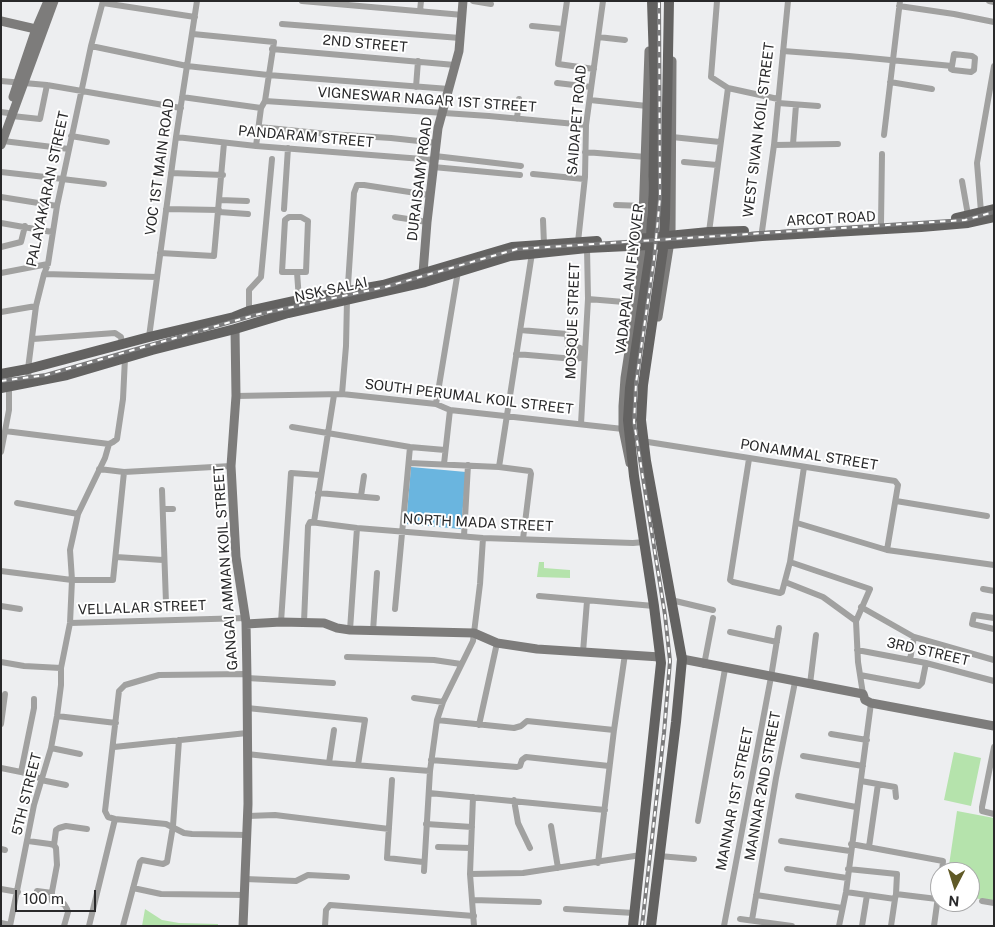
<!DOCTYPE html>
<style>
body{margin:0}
#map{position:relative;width:995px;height:927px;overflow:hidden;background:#edeef0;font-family:"Public Sans",sans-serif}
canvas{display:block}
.frame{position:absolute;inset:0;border:2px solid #29292a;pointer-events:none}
.north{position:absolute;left:930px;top:862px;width:50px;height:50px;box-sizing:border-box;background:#fff;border:1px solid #a9a9aa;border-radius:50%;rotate:185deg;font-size:14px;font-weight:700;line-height:20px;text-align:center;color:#29292a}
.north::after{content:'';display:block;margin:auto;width:18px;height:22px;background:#605a27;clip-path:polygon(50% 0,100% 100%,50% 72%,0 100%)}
.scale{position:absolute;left:15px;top:890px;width:81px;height:22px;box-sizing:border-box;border:2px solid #29292a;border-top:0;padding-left:6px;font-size:15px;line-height:18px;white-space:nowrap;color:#29292a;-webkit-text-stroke:4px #fff;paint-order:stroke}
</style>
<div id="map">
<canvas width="995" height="927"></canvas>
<div class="frame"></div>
<div class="north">N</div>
<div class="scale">100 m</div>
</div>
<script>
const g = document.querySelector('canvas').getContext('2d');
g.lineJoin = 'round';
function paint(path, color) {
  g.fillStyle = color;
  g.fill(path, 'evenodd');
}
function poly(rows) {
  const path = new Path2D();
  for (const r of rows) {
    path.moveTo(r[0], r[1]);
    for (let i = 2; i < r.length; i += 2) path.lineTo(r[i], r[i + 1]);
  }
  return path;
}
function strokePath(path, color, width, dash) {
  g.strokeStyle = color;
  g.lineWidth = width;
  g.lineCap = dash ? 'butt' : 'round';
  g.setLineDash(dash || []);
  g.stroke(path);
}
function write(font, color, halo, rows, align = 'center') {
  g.font = font + ' "Public Sans",sans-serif';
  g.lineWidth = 4;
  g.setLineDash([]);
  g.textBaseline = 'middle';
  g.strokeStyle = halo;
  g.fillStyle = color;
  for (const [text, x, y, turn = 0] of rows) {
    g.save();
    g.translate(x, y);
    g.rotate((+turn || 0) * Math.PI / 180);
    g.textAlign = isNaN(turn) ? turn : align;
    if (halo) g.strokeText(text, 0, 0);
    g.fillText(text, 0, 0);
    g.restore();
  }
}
paint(poly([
 [539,562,544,562,544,568,570,570,570,578,537,577],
 [954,752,981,758,971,806,944,800],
 [957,811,994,818,994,902,970,897,970,872,948,872],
 [145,909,162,920,179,923,218,924,218,926,142,926]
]), '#b5e3ac');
paint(poly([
 [411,467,466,472,461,529,406,524]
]), '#6ab5df');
strokePath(poly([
 [302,1,463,15],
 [473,1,491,4],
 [567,1,558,64,594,69],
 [717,1,711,77,728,88,778,99],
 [989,1,994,2],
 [103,3,195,17],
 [899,6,954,14,994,22],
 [420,11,421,1],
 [282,24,460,38,461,35],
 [532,26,563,29],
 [193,34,274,42,265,101,261,108,256,146],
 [598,37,625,40],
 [91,46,187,66,268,75,449,89],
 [272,49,455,65],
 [783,51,849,56,952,66,951,69,953,70,971,72,974,70,975,58,972,56,954,54,952,66],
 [1,81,47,85,181,108],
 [890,82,932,89],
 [557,83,591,87],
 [416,87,418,61],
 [182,97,261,108],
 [590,100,647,106],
 [265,101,489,116,586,125],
 [778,103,818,106],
 [1,112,8,113],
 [12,116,40,119,47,85],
 [517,119,519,99],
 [259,127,328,134,391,138,437,143],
 [884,135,900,1],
 [71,136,107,142],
 [176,137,256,146,435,160],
 [672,137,720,142],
 [3,141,69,149],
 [793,144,796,105],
 [774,145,838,144],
 [585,152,646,157],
 [435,156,521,166],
 [684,162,717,165],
 [433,167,520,175],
 [1,172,63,179],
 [171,173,223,175],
 [533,174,584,179],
 [62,179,104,184],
 [962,181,968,215],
 [1,197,57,206],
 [220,200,247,201],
 [616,205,644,206],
 [166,209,219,210],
 [284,209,288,148],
 [219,212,248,214],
 [981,212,977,163,994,66],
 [395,217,427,222],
 [543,220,544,244],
 [1,223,52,232],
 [881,224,882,154],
 [762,231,774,145,788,1],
 [709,232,728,88],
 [578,242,585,177,586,125,603,1],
 [1,247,21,242,25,226],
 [160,253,214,256,224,143],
 [297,272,282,272,285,220,289,217,301,217,308,221,306,272,297,272,299,300],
 [1,273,48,264],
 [44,274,157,277],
 [349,291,348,285,354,193,357,185,364,185,429,195],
 [588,299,636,303],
 [249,311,249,290,261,277,272,159],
 [1,312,36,306],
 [149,337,176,137,197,1],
 [33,339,115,333,121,337,122,345],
 [516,354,575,359,580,358,580,348,568,345,567,334,520,330],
 [29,383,28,369,36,306,44,274,48,264,57,206,91,46,103,1],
 [342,394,346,346,347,300],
 [236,396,342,394,436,404,450,410,623,429],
 [436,404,458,271],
 [581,424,588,299,587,248],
 [292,427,410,447,445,450],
 [5,431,109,444,113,442,117,439,123,399,125,358],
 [648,442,895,481,898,485,887,550],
 [1,452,9,410,9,373],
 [749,459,730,580,733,582,780,593,782,592,790,562,804,467],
 [409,463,499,467,530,471,531,474,523,539],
 [444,464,450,410],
 [499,467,532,253],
 [99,469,124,472,231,466],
 [162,490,166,603],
 [318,493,377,498],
 [361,496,364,476],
 [896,501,987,516],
 [17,503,78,514],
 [163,509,173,509],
 [314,522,334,395],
 [797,523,887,550,994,565],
 [464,536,468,465],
 [116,557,163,560],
 [790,562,870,589,856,621,858,662,863,694],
 [1,571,72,580,113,580,124,472],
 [785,582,823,597,856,621],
 [983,589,994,591],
 [539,596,654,606],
 [671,600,713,610],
 [1,606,20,609],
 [861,607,914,637,994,660],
 [395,609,410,447],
 [994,618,974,615,972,624,994,629],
 [281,622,291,473,320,475],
 [304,622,308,526,310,522,357,528,483,538,633,543,644,542],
 [70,623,246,618],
 [350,630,357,528],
 [373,631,377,573],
 [730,632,777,642],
 [857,650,926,663,994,681],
 [583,652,587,601],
 [347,657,434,660,461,664],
 [910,660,914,637],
 [1,662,24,666,61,668],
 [704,665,713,618],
 [860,675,919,686,922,683,926,663],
 [247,678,333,683],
 [810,684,816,635],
 [414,698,443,702],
 [247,708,365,720,358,765],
 [57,716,116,723],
 [437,720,514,728,521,726,527,721,614,730],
 [1,724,5,694],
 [479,725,497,643],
 [831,734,867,740],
 [114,747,247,733],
 [994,747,982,807,982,811,994,814],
 [51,748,80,754],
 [247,754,329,763,430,771],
 [803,756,863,766],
 [431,760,517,767,520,766,522,760,526,757,609,766],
 [329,763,334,730],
 [1,768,21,772,42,779],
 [21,772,34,708,34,699],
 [41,780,66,785],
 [392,780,387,858,423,862],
 [861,781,895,787,896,797],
 [429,793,605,810],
 [798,796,856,807],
 [473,797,470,874,523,873,641,855],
 [514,800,518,823,530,848],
 [248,816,275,815,389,829],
 [698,821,725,669],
 [426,824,472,827],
 [551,826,558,868],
 [247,835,192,834,184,833,166,824,115,819,108,817,105,811,119,691,125,685,159,675,247,674],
 [28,841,50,844,54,845,56,848,57,865,51,897,52,901,64,904,67,909,68,912,64,926],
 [781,841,850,851],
 [851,844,943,861,942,872],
 [54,845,56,830,59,828,66,826,87,829],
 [438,847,471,848],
 [869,847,878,784],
 [1,849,5,850],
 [659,856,694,859],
 [598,863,614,730,625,654],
 [787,869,847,878],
 [848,869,897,874,896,894],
 [424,871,430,771,437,720,443,702,473,641,480,584,483,538],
 [470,874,474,926],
 [245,879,296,881,308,875,347,877],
 [133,888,161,894,245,895],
 [1,889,18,892],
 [37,891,52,893],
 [846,892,895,899,896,894,937,899],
 [756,895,842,908],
 [473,900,539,902],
 [982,901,994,903],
 [566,909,634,913],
 [740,919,792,926],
 [752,920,776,778,795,682],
 [1,923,10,925],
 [10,926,34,805,51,748,57,716,61,685,61,668,70,623,72,580,70,550,78,514,105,458,109,444],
 [89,926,115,819],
 [123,926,140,862,142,860,163,864,167,862,173,826,179,740],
 [325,926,326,910,330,905,474,916],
 [724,926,771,677,779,628],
 [839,926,846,892,871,703],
 [862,926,867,895],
 [891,926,895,899],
 [934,926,940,882]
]), '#a1a1a0', 6);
strokePath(poly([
 [1,21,40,30],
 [13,97,36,29,48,1],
 [1,145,54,1],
 [424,279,423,273,427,222,438,128,459,51,463,1],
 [658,317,671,235,672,61],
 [235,329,236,396,231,466,236,557,246,622,247,678,248,804,243,926],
 [630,463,623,429,623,406,625,378,641,273,649,51],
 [246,624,281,622,324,623,337,628,350,630,474,633,497,643,537,649,660,657],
 [682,659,863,694,865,700,871,703,994,726]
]), '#7d7c7b', 9);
strokePath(poly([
 [956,218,994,209],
 [637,239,709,232,744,231],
 [1,374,28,369,149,337,234,317,249,311,299,300,383,285,512,247,597,241],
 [1,388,67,375,152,350,235,329,288,313,425,282,510,256,587,248,670,244,762,236,921,227,968,223,994,217],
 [633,926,661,663,654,606,634,476,628,420,630,388,650,253,653,203,655,93,652,1],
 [651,926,676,722,682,659,646,461,641,420,643,385,663,249,665,218,669,1]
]), '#636261', 10);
const rail = poly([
 [1,381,46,375,255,315,385,287,517,249,965,220,994,212],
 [642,926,664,733,670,661,665,615,634,422,636,383,654,259,660,198,659,1]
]);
strokePath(rail, '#7b7b7c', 4);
strokePath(rail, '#fff', 2, [5.5]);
write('14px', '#29292a', '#fff', [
 ["2ND STREET",365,44,5],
 ["VIGNESWAR NAGAR 1ST STREET",427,100,4],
 ["SAIDAPET ROAD",577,120,-85],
 ["WEST SIVAN KOIL STREET",759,130,-83],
 ["PANDARAM STREET",306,137,5],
 ["VOC 1ST MAIN ROAD",160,167,-82],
 ["DURAISAMY ROAD",420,179,-83],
 ["PALAYAKARAN STREET",48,189,-78],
 ["ARCOT ROAD",831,219,-3],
 ["VADAPALANI FLYOVER",630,279,-83],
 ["NSK SALAI",331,290,-12],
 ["MOSQUE STREET",573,321,-88],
 ["SOUTH PERUMAL KOIL STREET",469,397,7],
 ["PONAMMAL STREET",809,455,9],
 ["NORTH MADA STREET",478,523,3],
 ["GANGAI AMMAN KOIL STREET",226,568,-94],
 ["VELLALAR STREET",142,608,-2],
 ["3RD STREET",928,652,13],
 ["MANNAR 2ND STREET",763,786,-80],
 ["5TH STREET",27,794,-76],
 ["MANNAR 1ST STREET",735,799,-79]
]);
</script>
